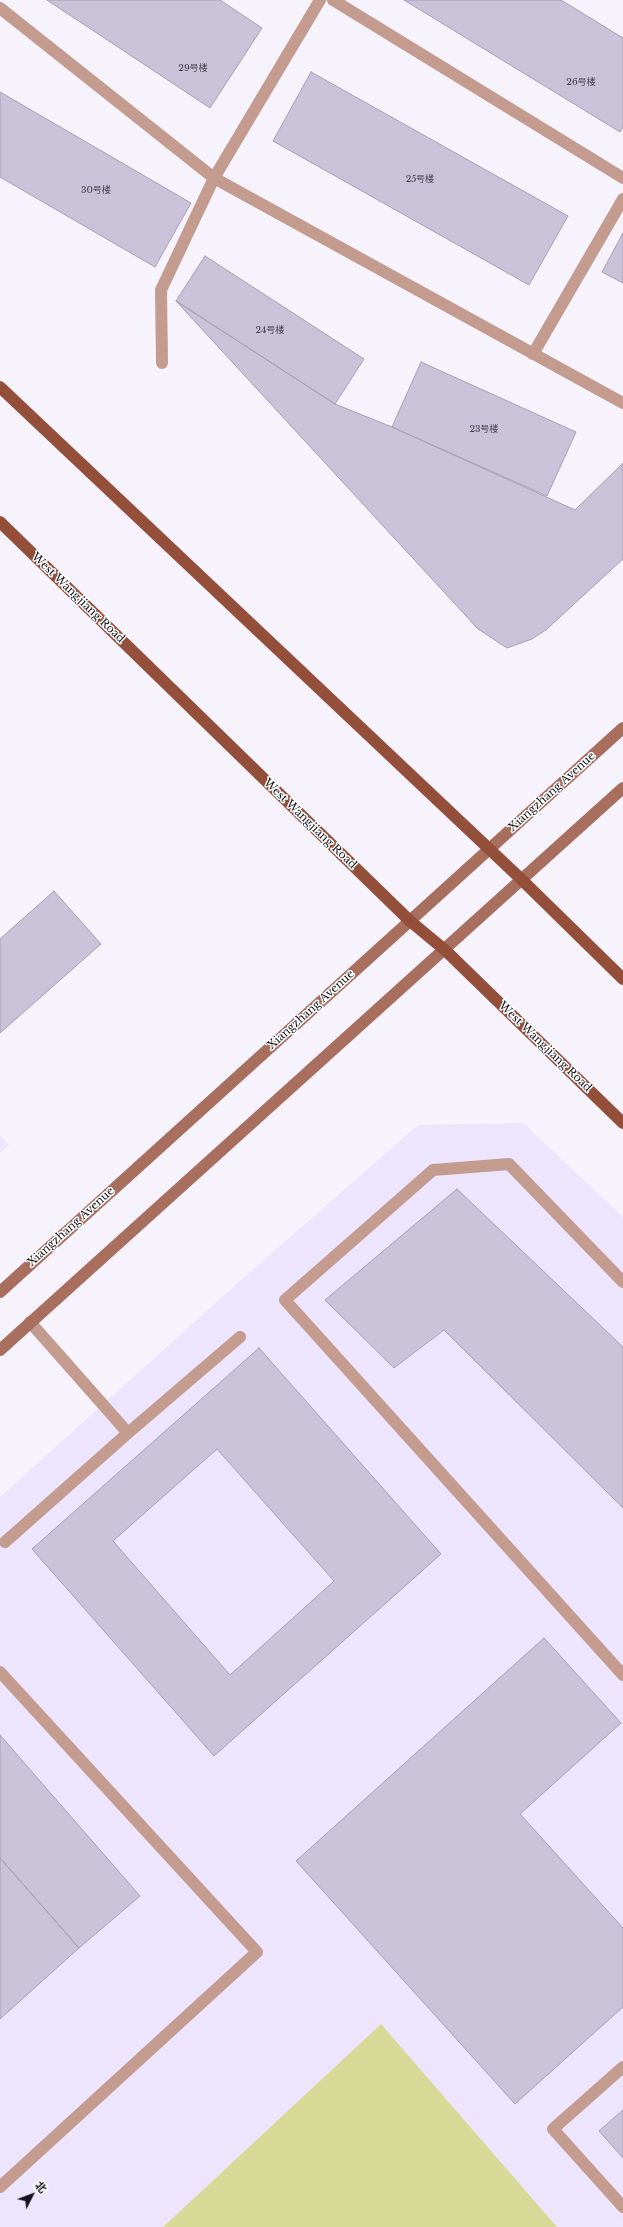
<!DOCTYPE html>
<meta charset="utf-8">
<style>
body{margin:0}
#map{position:relative;width:623px;height:2227px;overflow:hidden;background:#f6f3fd;font-family:"Libre Baskerville","Noto Sans SC",serif}
canvas{display:block}
.north{position:absolute;left:12px;top:2175px;width:40px;height:40px;-webkit-text-stroke:3px #fff;paint-order:stroke;rotate:48deg;font-size:11px;font-weight:700;line-height:16px;text-align:center;color:#141219}
.north::after{content:'';display:block;margin:auto;width:14px;height:18px;background:#141219;clip-path:polygon(50% 0,100% 100%,50% 72%,0 100%)}
</style>
<div id="map">
<canvas width="623" height="2227"></canvas>
<div class="north">北</div>
</div>
<script>
const g = document.querySelector('canvas').getContext('2d');
g.lineJoin = 'round';
function paint(path, color) {
  g.fillStyle = color;
  g.fill(path, 'evenodd');
}
function poly(rows) {
  const path = new Path2D();
  for (const r of rows) {
    path.moveTo(r[0], r[1]);
    for (let i = 2; i < r.length; i += 2) path.lineTo(r[i], r[i + 1]);
  }
  return path;
}
function strokePath(path, color, width, dash) {
  g.strokeStyle = color;
  g.lineWidth = width;
  g.lineCap = dash ? 'butt' : 'round';
  g.setLineDash(dash || []);
  g.stroke(path);
}
function write(font, color, halo, rows, align = 'center') {
  g.font = font + ' "Libre Baskerville","Noto Sans SC",serif';
  g.lineWidth = 3;
  g.setLineDash([]);
  g.textBaseline = 'middle';
  g.strokeStyle = halo;
  g.fillStyle = color;
  for (const [text, x, y, turn = 0] of rows) {
    g.save();
    g.translate(x, y);
    g.rotate((+turn || 0) * Math.PI / 180);
    g.textAlign = isNaN(turn) ? turn : align;
    if (halo) g.strokeText(text, 0, 0);
    g.fillText(text, 0, 0);
    g.restore();
  }
}
paint(poly([
 [523,1123,623,1217,623,2227,557,2227,381,2024,163,2227,0,2227,0,1497,240,1281,418,1125],
 [0,1135,9,1145,0,1153]
]), '#ede5fe');
paint(poly([
 [381,2024,557,2227,163,2227]
]), '#d6da96');
const building = poly([
 [47,0,220,0,262,28,210,108,47,0],
 [404,0,561,0,623,38,623,127,620,132,404,0],
 [311,72,568,216,529,285,273,141,311,72],
 [0,92,191,203,155,267,0,177,0,92],
 [623,233,623,283,602,272,623,233],
 [205,256,364,359,335,404,176,301,205,256],
 [176,301,335,404,392,427,575,510,623,463,623,559,547,629,532,639,507,648,478,629,176,301],
 [421,362,576,432,547,496,392,427,421,362],
 [54,891,101,944,0,1033,0,939,54,891],
 [457,1189,623,1347,623,1508,444,1330,394,1368,325,1300,457,1189],
 [259,1348,441,1554,214,1756,32,1549,259,1348],
 [217,1449,334,1581,230,1675,113,1541,217,1449],
 [544,1638,621,1723,520,1814,623,1928,623,2007,515,2104,296,1861,544,1638],
 [0,1735,140,1896,79,1948,0,1858,0,1735],
 [0,1858,79,1948,0,2019,0,1858],
 [623,2110,623,2158,599,2131,623,2110]
]);
paint(building, '#c9c2d8');
strokePath(building, '#a69fb5', 1);
strokePath(poly([
 [333,0,623,178],
 [0,8,214,178,623,403],
 [533,354,623,199],
 [162,363,161,290,214,178,320,0],
 [623,1282,509,1164,433,1170,285,1300,623,1675],
 [30,1322,128,1433,240,1337],
 [5,1542,128,1433],
 [0,1672,257,1952,0,2187],
 [623,2067,553,2129,623,2207]
]), '#c49b8f', 12);
strokePath(poly([
 [0,1292,623,728],
 [0,1350,623,788]
]), '#a96f5e', 12);
strokePath(poly([
 [0,387,521,879,623,979],
 [0,522,410,921,445,950,623,1123]
]), '#944f3a', 12);
write('9px', '#413e49', null, [
 ["29号楼",193,68],
 ["26号楼",581,82],
 ["25号楼",420,179],
 ["30号楼",96,190],
 ["24号楼",270,330],
 ["23号楼",484,429]
]);
write('11px', '#141219', '#fff', [
 ["West Wangjiang Road",78,598,44],
 ["Xiangzhang Avenue",552,792,-42],
 ["West Wangjiang Road",310,824,44],
 ["Xiangzhang Avenue",311,1010,-42],
 ["West Wangjiang Road",545,1047,44],
 ["Xiangzhang Avenue",71,1227,-42]
]);
</script>
